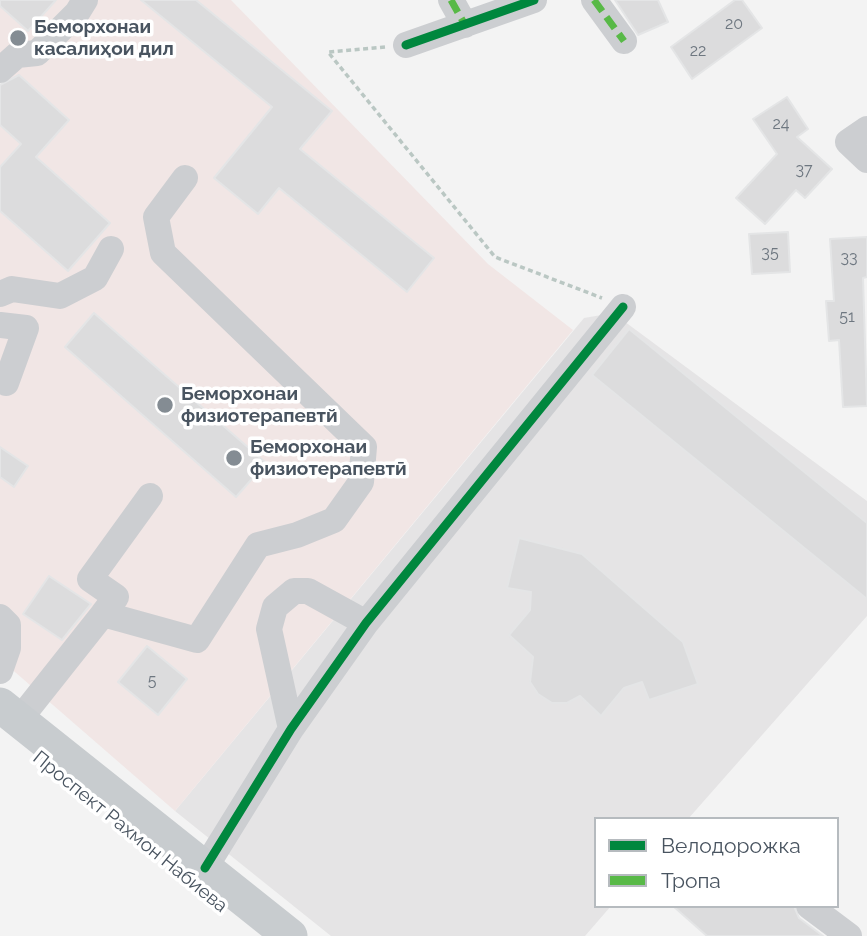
<!DOCTYPE html>
<meta charset="utf-8">
<style>
body{margin:0}
#map{position:relative;width:867px;height:936px;overflow:hidden;background:#f3f3f3;font-family:Raleway,sans-serif}
canvas{display:block}
.legend{position:absolute;left:594px;top:817px;width:245px;height:91px;box-sizing:border-box;background:#fff;border:2px solid #b6bbbf;margin:0;padding:9px 12px;list-style:none;font-size:21px;color:#495460}
.legend li{display:flex;align-items:center;gap:14px;height:35px}
.legend b{width:35px;border:2px solid #b6bbbf}
</style>
<div id="map">
<canvas width="867" height="936"></canvas>
<ul class="legend">
<li><b style="height:9px;background:#00873e"></b>Велодорожка</li>
<li><b style="height:9px;background:#58b947"></b>Тропа</li>
</ul>
</div>
<script>
const g = document.querySelector('canvas').getContext('2d');
g.lineJoin = 'round';
function paint(path, color) {
  g.fillStyle = color;
  g.fill(path, 'evenodd');
}
function poly(rows) {
  const path = new Path2D();
  for (const r of rows) {
    path.moveTo(r[0], r[1]);
    for (let i = 2; i < r.length; i += 2) path.lineTo(r[i], r[i + 1]);
  }
  return path;
}
function strokePath(path, color, width, dash) {
  g.strokeStyle = color;
  g.lineWidth = width;
  g.lineCap = dash ? 'butt' : 'round';
  g.setLineDash(dash || []);
  g.stroke(path);
}
function write(font, color, halo, rows, align = 'center') {
  g.font = font + ' Raleway,sans-serif';
  g.lineWidth = 7;
  g.setLineDash([]);
  g.textBaseline = 'middle';
  g.strokeStyle = halo;
  g.fillStyle = color;
  for (const [text, x, y, turn = 0] of rows) {
    g.save();
    g.translate(x, y);
    g.rotate((+turn || 0) * Math.PI / 180);
    g.textAlign = isNaN(turn) ? turn : align;
    if (halo) g.strokeText(text, 0, 0);
    g.fillText(text, 0, 0);
    g.restore();
  }
}
paint(poly([
 [613,313,867,501,867,616,688,819,596,819,596,906,611,906,585,936,331,936,175,811,584,318]
]), '#e5e4e5');
paint(poly([
 [0,0,74,0,0,77],
 [79,0,231,0,488,264,573,330,175,811,0,659,0,87]
]), '#f1e6e5');
const building = poly([
 [0,0,56,0,28,31,0,6,0,0],
 [141,0,196,0,332,111,300,149,434,258,407,292,279,188,258,214,214,178,272,107,141,0],
 [615,0,658,0,668,22,638,35,615,0],
 [735,0,742,0,762,28,692,79,671,47,735,0],
 [19,75,69,120,36,157,110,223,68,271,0,211,0,167,21,144,0,125,0,85,19,75],
 [787,97,808,129,797,137,832,169,805,198,796,190,765,224,736,198,777,154,753,119,787,97],
 [788,232,790,272,752,274,749,234,788,232],
 [867,237,867,277,863,278,867,406,843,407,839,340,829,341,826,301,834,301,830,239,867,237],
 [94,313,266,463,236,497,65,347,94,313],
 [629,329,867,523,867,599,592,375,629,329],
 [0,447,28,466,14,487,0,477,0,447],
 [519,538,582,554,683,642,698,684,649,700,642,682,624,688,601,716,580,696,567,703,552,703,538,694,530,682,533,657,509,635,530,610,531,592,507,588,519,538],
 [49,576,91,604,62,640,23,614,49,576],
 [147,646,187,679,158,715,118,682,147,646],
 [673,906,794,906,799,918,823,936,707,936,673,906]
]);
paint(building, '#dcdcdd');
strokePath(building, '#e4e5e6', 2);
strokePath(poly([
 [385,47,328,52,495,257,602,298]
]), '#bac7c3', 3.5, [5, 3.5]);
strokePath(poly([
 [451,0,465,25],
 [594,0,624,41],
 [406,45,534,0],
 [0,70,17,55,37,53,77,13,85,0],
 [867,129,848,142,867,160],
 [0,294,12,289,60,296,95,278,111,249],
 [0,325,26,328,6,383],
 [103,614,116,597,90,579,150,496],
 [0,617,8,625,8,648,0,671],
 [19,720,103,614,197,640,258,545,297,535,334,520,361,482,364,447,163,253,156,217,185,178],
 [291,729,269,629,275,607,294,591,308,591,366,623],
 [205,868,291,729,366,623,623,307],
 [809,906,849,936]
]), '#ccced1', 26);
strokePath(poly([
 [0,705,290,936]
]), '#c8cccf', 35);
strokePath(poly([
 [451,0,465,25],
 [594,0,624,41]
]), '#58b947', 7, [14, 7]);
strokePath(poly([
 [406,45,534,0],
 [205,868,291,729,366,623,623,307]
]), '#00873e', 9);
for (const [x, y, r, color] of [
 [18,38,9,"#848c93"],
 [165,405,9,"#848c93"],
 [234,458,9,"#848c93"]
]) {
  const dot = new Path2D();
  dot.arc(x, y, r, 0, 2 * Math.PI);
  g.fillStyle = color;
  g.fill(dot);
  strokePath(dot, '#fff', 2.5);
}
write('16px', '#6e7780', null, [
 ["20",734,24],
 ["22",698,51],
 ["24",781,124],
 ["37",804,170],
 ["35",770,253],
 ["33",849,258],
 ["51",847,317],
 ["5",152,681]
]);
write('bold 19px', '#495460', '#fff', [
 ["Беморхонаи",34,27],
 ["касалиҳои дил",34,49],
 ["Беморхонаи",181,394],
 ["физиотерапевтй",181,416],
 ["Беморхонаи",250,447],
 ["физиотерапевтӣ",250,469]
], 'left');
write('19px', '#495460', '#fff', [
 ["Проспект Рахмон Набиева",130,832,39]
]);
</script>
